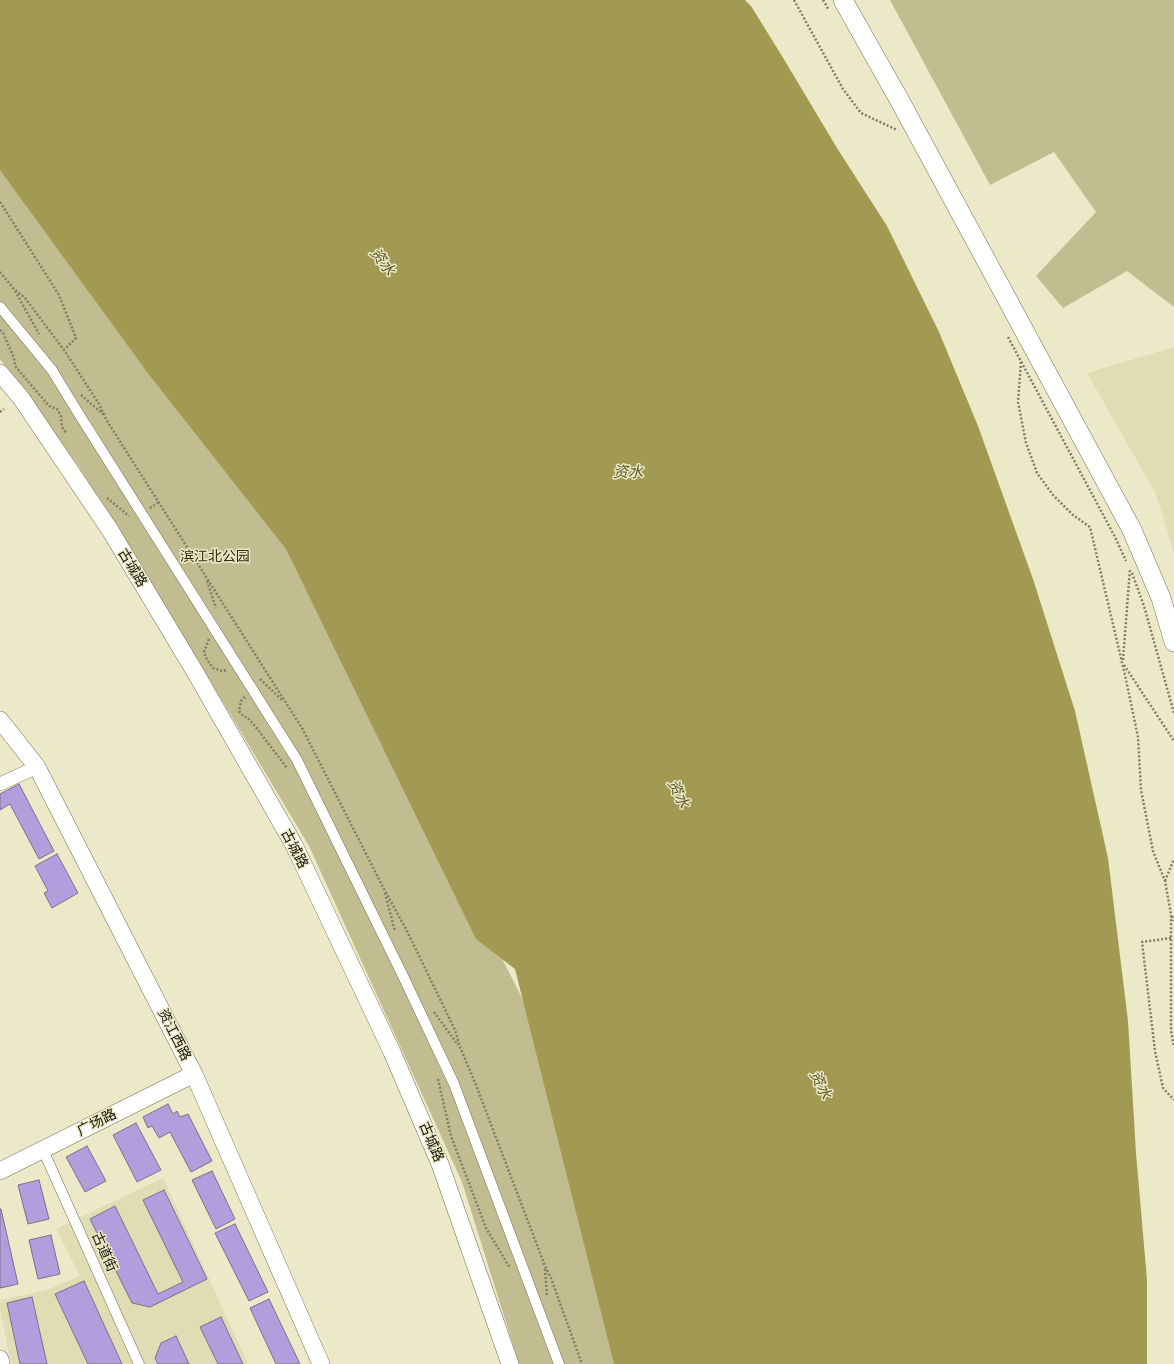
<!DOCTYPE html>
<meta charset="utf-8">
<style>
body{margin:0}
canvas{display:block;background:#ece9c8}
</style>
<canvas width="1174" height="1364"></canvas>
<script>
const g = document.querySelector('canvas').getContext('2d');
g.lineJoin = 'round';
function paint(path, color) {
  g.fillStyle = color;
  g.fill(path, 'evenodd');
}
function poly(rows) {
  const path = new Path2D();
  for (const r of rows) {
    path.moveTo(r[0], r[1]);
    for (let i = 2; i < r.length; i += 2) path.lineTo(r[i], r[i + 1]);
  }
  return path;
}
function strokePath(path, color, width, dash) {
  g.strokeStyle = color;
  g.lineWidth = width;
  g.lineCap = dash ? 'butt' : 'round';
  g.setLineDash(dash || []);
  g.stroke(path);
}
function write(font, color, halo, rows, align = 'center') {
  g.font = font + ' "Open Sans","Noto Sans SC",sans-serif';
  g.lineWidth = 3;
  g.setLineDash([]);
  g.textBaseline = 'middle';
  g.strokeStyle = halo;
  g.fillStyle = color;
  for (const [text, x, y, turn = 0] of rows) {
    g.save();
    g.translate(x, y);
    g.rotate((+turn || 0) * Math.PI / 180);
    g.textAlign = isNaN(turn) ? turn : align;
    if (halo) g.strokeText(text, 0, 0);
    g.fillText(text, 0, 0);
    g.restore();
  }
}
paint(poly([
 [1174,347,1174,553,1156,494,1087,373],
 [163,1178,248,1364,11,1364,0,1310,0,1300,47,1290,80,1276,56,1229]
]), '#e0dcb4');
paint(poly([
 [890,0,1174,0,1174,307,1127,271,1063,308,1036,276,1096,212,1054,152,990,185],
 [0,150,275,520,482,919,561,1075,623,1364,519,1364,462,1182,309,846,229,712,79,467,0,359]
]), '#c1bd91');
paint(poly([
 [0,0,745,0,751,6,785,61,837,148,887,226,939,332,978,426,1033,579,1075,711,1108,858,1128,1021,1136,1153,1147,1280,1147,1364,614,1364,515,969,476,939,286,549,147,372,0,170]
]), '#a29a52');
const building = poly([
 [19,784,54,851,39,859,10,804,0,810,0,794,19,784],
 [57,854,78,893,52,908,44,893,48,891,35,866,57,854],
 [168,1104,173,1114,177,1111,180,1117,188,1114,212,1161,191,1172,170,1132,159,1138,152,1126,148,1128,143,1117,168,1104],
 [136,1123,161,1170,137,1182,113,1135,136,1123],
 [87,1146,106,1181,85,1192,66,1157,87,1146],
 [212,1171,235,1219,216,1229,192,1180,212,1171],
 [39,1180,49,1219,28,1224,18,1185,39,1180],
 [164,1190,207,1279,150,1307,132,1303,90,1219,115,1206,158,1294,183,1282,143,1200,164,1190],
 [0,1209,1,1209,18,1284,0,1288,0,1209],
 [235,1224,268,1292,249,1301,215,1233,235,1224],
 [51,1235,60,1274,38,1279,29,1240,51,1235],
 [84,1281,122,1364,88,1364,55,1294,84,1281],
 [32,1297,47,1364,20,1364,7,1303,32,1297],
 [269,1299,300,1364,276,1364,250,1308,269,1299],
 [221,1317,243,1364,218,1364,200,1327,221,1317],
 [176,1336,189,1364,158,1364,155,1358,161,1343,176,1336]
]);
paint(building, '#b39ddd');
strokePath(building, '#79708c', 1);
const pedestrian = poly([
 [0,307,52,370,77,411,297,760,403,976,454,1084,559,1364],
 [43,1150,139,1364]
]);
const minor = poly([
 [0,784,37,767]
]);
const tertiary = poly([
 [0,373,21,398,110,530,195,672,294,845,392,1052,440,1164,510,1364],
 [0,720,37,767,194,1074,321,1364],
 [0,1171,194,1074],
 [0,1359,1,1364]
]);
const secondary = poly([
 [843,0,901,103,1132,530,1161,598,1174,642]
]);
strokePath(pedestrian, '#716d50', 11);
strokePath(minor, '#716d50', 14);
strokePath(tertiary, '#716d50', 18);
strokePath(secondary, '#716d50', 20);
strokePath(poly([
 [794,0,843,89,861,113,897,130],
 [823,0,829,10],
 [0,202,59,295,76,338,64,350],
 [0,272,14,289,25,298,64,350,99,404,107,421,302,728,384,889,407,931,455,1030,460,1047,476,1085,545,1266,551,1278,582,1364],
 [15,291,39,334],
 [0,330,3,333,14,358,15,366,49,406,57,409,61,416,62,427,66,433],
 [1008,337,1115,537,1126,561],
 [1021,362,1018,402,1026,443,1037,473,1053,495,1073,515,1090,527,1125,675,1138,737,1141,790,1153,851,1165,881,1171,914,1171,1031,1174,1047],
 [81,395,103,414],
 [0,412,4,409],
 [107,498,129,516],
 [150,508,159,502],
 [1132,573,1144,606,1174,713],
 [207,581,216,608],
 [209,639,204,652,207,660,213,668,222,671,228,670],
 [1123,660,1130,569],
 [1124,665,1174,741],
 [260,679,283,701],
 [245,697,241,701,239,711,243,716,248,718,255,726,287,768],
 [1165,881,1174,859],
 [385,893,395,931],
 [1172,916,1174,921],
 [1171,938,1142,942,1155,1051,1163,1088,1174,1100],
 [434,1012,458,1045],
 [438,1079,451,1136,486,1228,510,1268],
 [545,1269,547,1296]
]), '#7f7d67', 2.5, [2, 2]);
strokePath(pedestrian, '#fff', 10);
strokePath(minor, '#fff', 13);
strokePath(tertiary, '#fff', 17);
strokePath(secondary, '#fff', 19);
write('14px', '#312e0d', '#ece9c8', [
 ["滨江北公园",215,557]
]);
write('14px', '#131207', '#ece9c8', [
 ["古城路",132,568,59],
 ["古城路",294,849,63],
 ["资江西路",174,1035,63],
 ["广场路",97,1123,-27],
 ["古城路",431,1142,67],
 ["古道街",104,1252,66]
]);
write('italic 15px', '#5d5721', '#ece9c8', [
 ["资水",382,262,52],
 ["资水",628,473],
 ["资水",678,794,64],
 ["资水",820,1085,64]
]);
</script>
